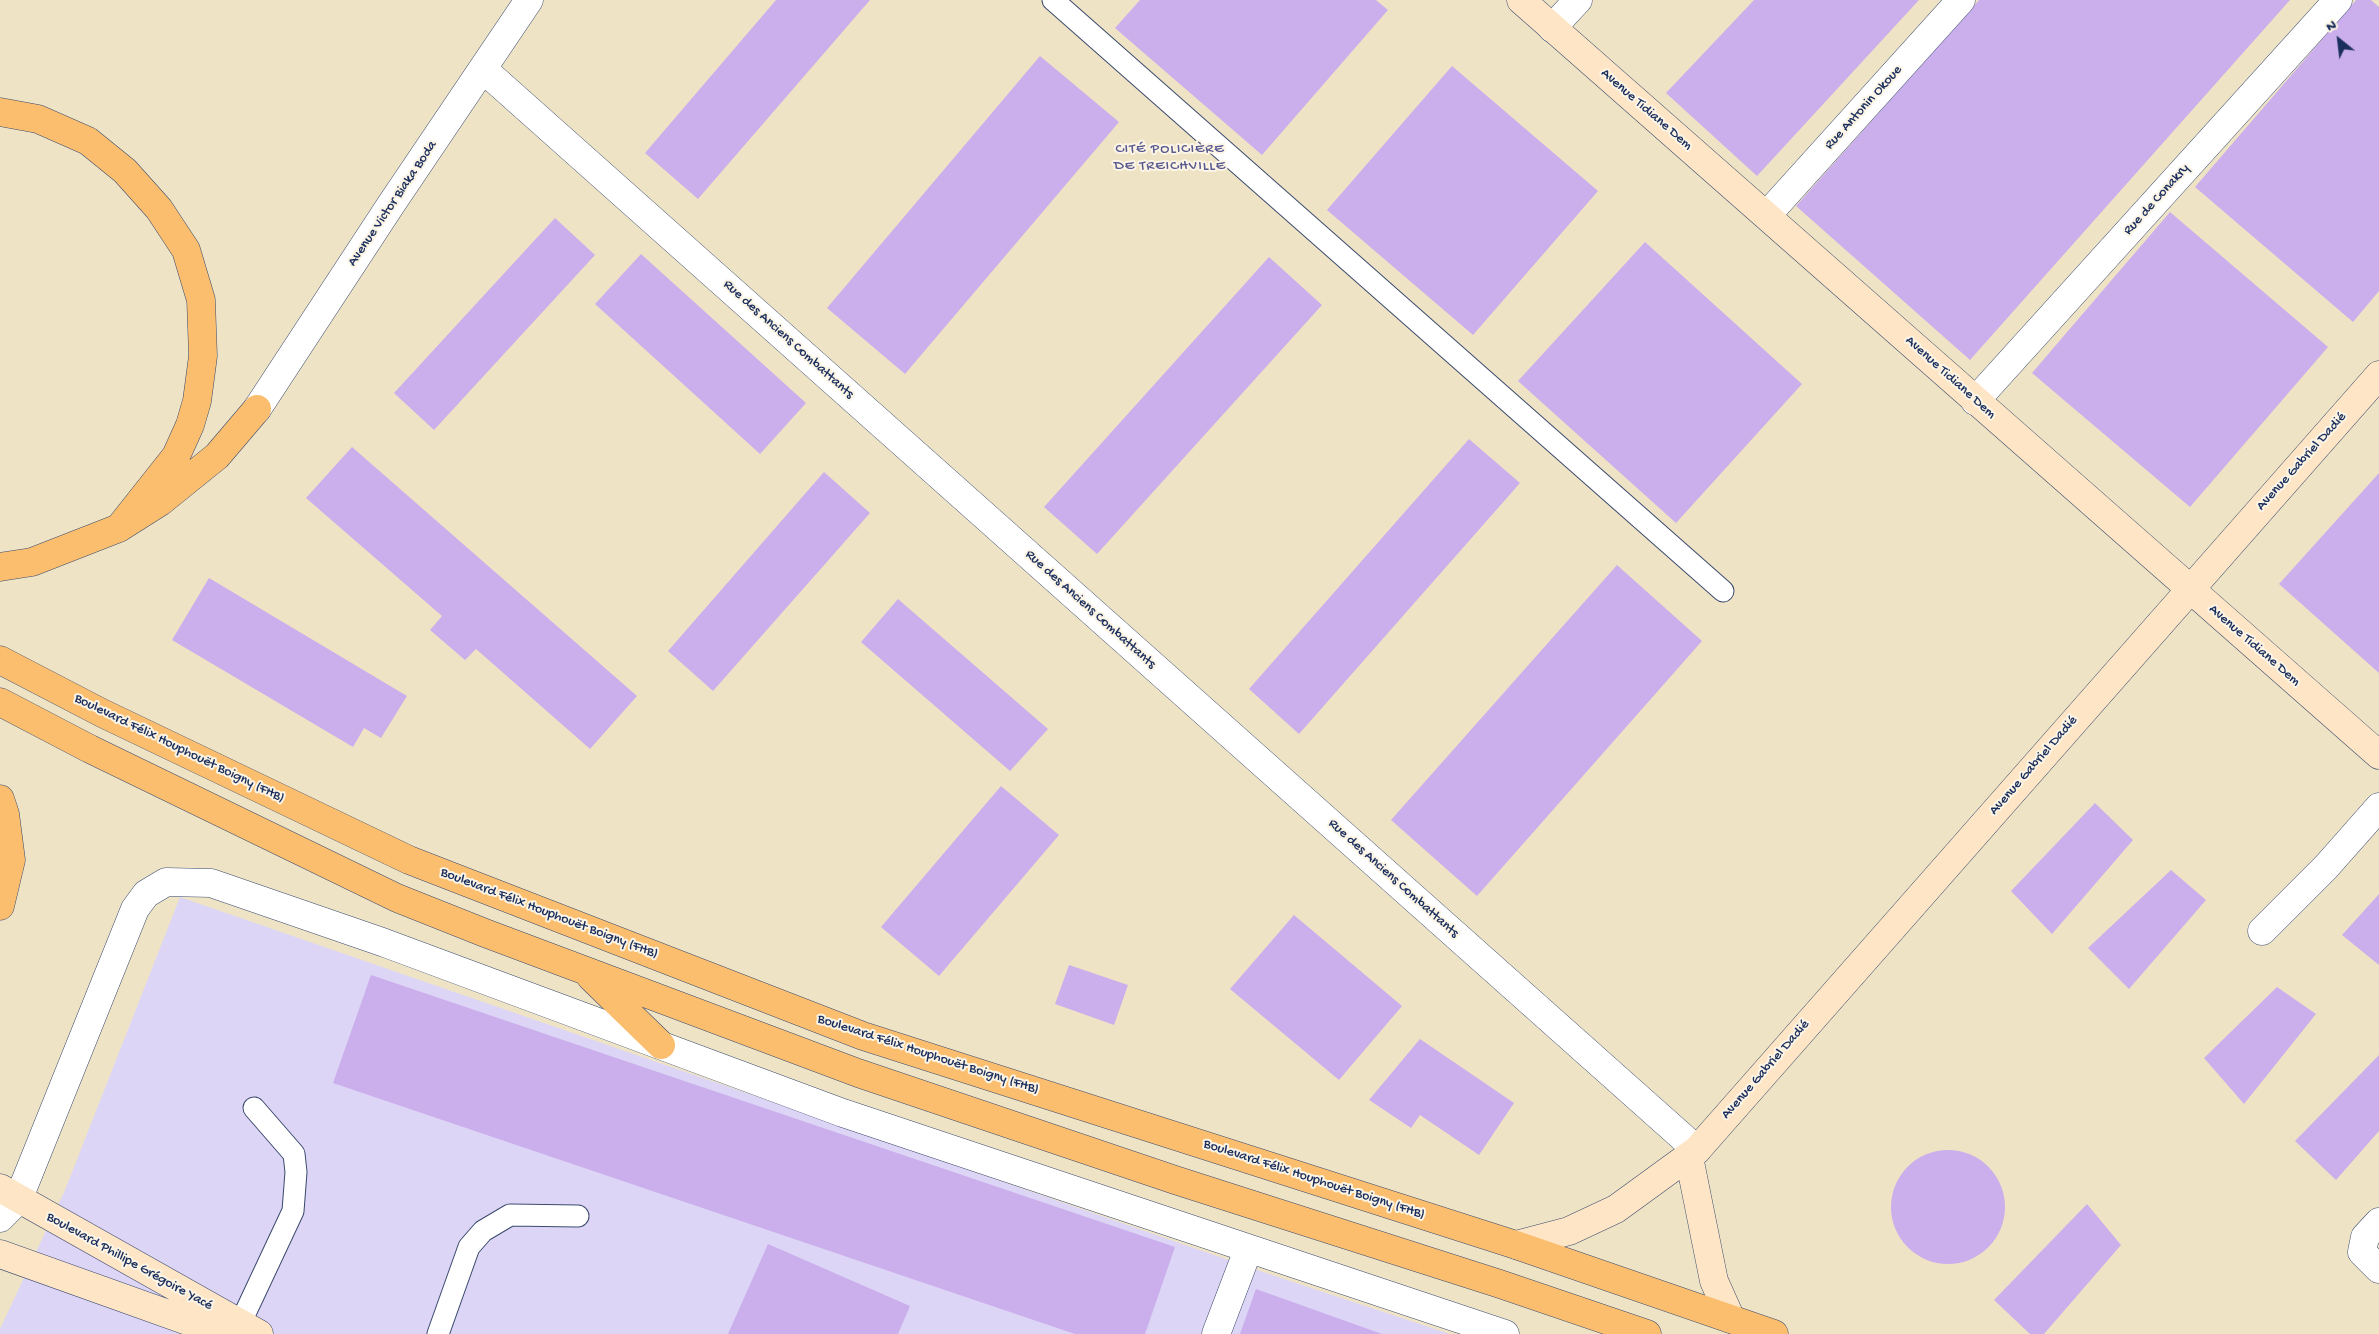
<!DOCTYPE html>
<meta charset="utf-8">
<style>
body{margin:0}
#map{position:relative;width:2379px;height:1334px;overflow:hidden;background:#eee4c5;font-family:"Gochi Hand",sans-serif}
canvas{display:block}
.north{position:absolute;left:2314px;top:15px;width:50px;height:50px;-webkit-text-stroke:4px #fcf5e5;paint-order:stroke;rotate:331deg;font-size:14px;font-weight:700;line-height:20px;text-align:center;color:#1b2f5e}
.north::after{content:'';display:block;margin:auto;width:18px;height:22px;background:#1b2f5e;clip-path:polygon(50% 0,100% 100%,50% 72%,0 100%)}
</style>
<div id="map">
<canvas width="2379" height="1334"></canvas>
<div class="north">N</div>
</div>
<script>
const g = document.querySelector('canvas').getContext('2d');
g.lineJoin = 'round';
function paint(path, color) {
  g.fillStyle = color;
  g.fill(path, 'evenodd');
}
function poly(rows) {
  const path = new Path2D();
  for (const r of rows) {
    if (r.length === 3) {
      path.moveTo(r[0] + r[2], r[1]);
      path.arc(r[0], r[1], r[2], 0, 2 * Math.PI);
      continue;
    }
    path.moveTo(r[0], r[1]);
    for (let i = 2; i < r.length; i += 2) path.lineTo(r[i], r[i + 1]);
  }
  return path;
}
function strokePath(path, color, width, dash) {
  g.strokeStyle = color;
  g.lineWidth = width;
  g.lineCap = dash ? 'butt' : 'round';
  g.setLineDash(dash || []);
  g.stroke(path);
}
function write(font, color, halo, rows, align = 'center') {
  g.font = font + ' "Gochi Hand",sans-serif';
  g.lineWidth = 4;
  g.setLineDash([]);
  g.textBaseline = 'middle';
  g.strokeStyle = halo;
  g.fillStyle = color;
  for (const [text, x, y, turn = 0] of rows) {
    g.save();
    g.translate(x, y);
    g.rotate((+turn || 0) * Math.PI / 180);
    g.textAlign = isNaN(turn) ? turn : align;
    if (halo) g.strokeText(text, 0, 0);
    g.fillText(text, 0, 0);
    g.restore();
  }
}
paint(poly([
 [180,897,1272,1275,1450,1334,0,1334,0,1329,65,1190]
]), '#ddd5f6');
paint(poly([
 [776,0,870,0,698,199,645,153],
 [1140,0,1376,0,1388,10,1262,155,1115,28],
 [1754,0,1919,0,1757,176,1666,93],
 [1979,0,2290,0,1970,360,1796,206],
 [2356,0,2371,0,2379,7,2379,291,2353,322,2195,187],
 [1040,56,1119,122,905,374,827,308],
 [1452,66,1598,191,1473,335,1327,210],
 [2170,212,2328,347,2190,507,2032,373],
 [555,218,595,255,434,430,394,393],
 [1645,242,1802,384,1676,523,1518,381],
 [641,254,806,403,760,454,595,304],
 [1269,257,1322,305,1097,554,1044,507],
 [1469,439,1520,483,1299,734,1249,689],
 [352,447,637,696,590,749,476,649,465,660,430,630,442,616,306,498],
 [824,472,870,513,713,691,668,651],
 [2379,473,2379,673,2279,584],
 [1617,565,1702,641,1477,896,1391,820],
 [209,578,407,696,381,738,364,728,353,747,172,640],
 [898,599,1048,729,1010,771,861,642],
 [1001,786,1059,835,939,976,881,927],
 [2095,803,2133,840,2052,934,2011,891],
 [2171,870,2206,900,2129,989,2088,948],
 [2379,894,2379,965,2342,935],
 [1294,915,1402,1006,1339,1080,1230,989],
 [1069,965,1128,985,1114,1025,1055,1004],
 [371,975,1175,1247,1145,1334,1075,1334,333,1083],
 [2277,987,2316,1014,2244,1104,2204,1058],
 [1420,1039,1514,1103,1479,1155,1420,1115,1411,1128,1369,1100],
 [2379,1055,2379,1131,2336,1180,2295,1141],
 [1948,1207,57],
 [2087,1204,2121,1245,2044,1334,2030,1334,1994,1300],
 [768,1244,910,1306,898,1334,728,1334],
 [1256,1289,1382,1334,1240,1334]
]), '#cbaeec');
const lane = poly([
 [1053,0,1723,591],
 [240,1324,293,1211,296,1172,294,1154,254,1108],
 [438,1334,469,1247,483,1231,510,1215,578,1216]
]);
const street = poly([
 [1552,28,1578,0],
 [484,70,1697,1150],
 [1767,215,1961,0],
 [1975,401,2338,0],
 [257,409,390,206,529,0],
 [2262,931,2326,867,2379,807],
 [0,1218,18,1200,135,909,146,894,166,882,211,883,385,943,843,1113,1505,1334],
 [2379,1222,2365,1237,2362,1252,2379,1269],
 [1216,1334,1248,1250]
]);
const secondary = poly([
 [1521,0,2379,755],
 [1689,1157,1714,1281,1731,1319],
 [0,1188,259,1334],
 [1516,1245,1569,1231,1616,1209,1697,1150,2379,375],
 [0,1254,224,1334]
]);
const primary = poly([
 [0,112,38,119,88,141,125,171,159,209,186,250,201,300,203,356,197,401,190,425,176,456,119,528],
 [0,567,32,562,119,528,160,502,217,456,257,409],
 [0,660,102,713,409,860,863,1036,1516,1245,1774,1334],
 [0,702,90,749,397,898,485,933,858,1073,1175,1180,1500,1284,1647,1334],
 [0,799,5,814,11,860,0,906],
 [591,977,661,1045]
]);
strokePath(lane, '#3b4a6d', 23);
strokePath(street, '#3b4a6d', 29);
strokePath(secondary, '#3b4a6d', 29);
strokePath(primary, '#3b4a6d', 29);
strokePath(lane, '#fff', 21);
strokePath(street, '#fff', 28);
strokePath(secondary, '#fde5c5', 28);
strokePath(primary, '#fbbe6e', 28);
write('14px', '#1b2f5e', '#fcf5e5', [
 ["Rue Antonin Okoue",1864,108,-48],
 ["Avenue Tidiane Dem",1646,110,41],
 ["Rue de Conakry",2157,200,-48],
 ["Avenue Victor Biaka Boda",393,204,-56],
 ["Rue des Anciens Combattants",788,340,42],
 ["Avenue Tidiane Dem",1950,378,42],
 ["Avenue Gabriel Dadié",2302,462,-48],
 ["Rue des Anciens Combattants",1090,610,42],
 ["Avenue Tidiane Dem",2254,646,41],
 ["Boulevard Félix Houphouët Boigny (FHB)",179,749,26],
 ["Avenue Gabriel Dadié",2034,766,-49],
 ["Rue des Anciens Combattants",1393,879,42],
 ["Boulevard Félix Houphouët Boigny (FHB)",549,914,21],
 ["Boulevard Félix Houphouët Boigny (FHB)",928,1055,18],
 ["Avenue Gabriel Dadié",1766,1070,-49],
 ["Boulevard Félix Houphouët Boigny (FHB)",1314,1180,18],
 ["Boulevard Phillipe Grégoire Yacé",129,1262,29]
]);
g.letterSpacing = '1px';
write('15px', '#595b90', '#fcf5e5', [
 ["CITÉ POLICIÈRE",1170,150],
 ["DE TREICHVILLE",1170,167]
]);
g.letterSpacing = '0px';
</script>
